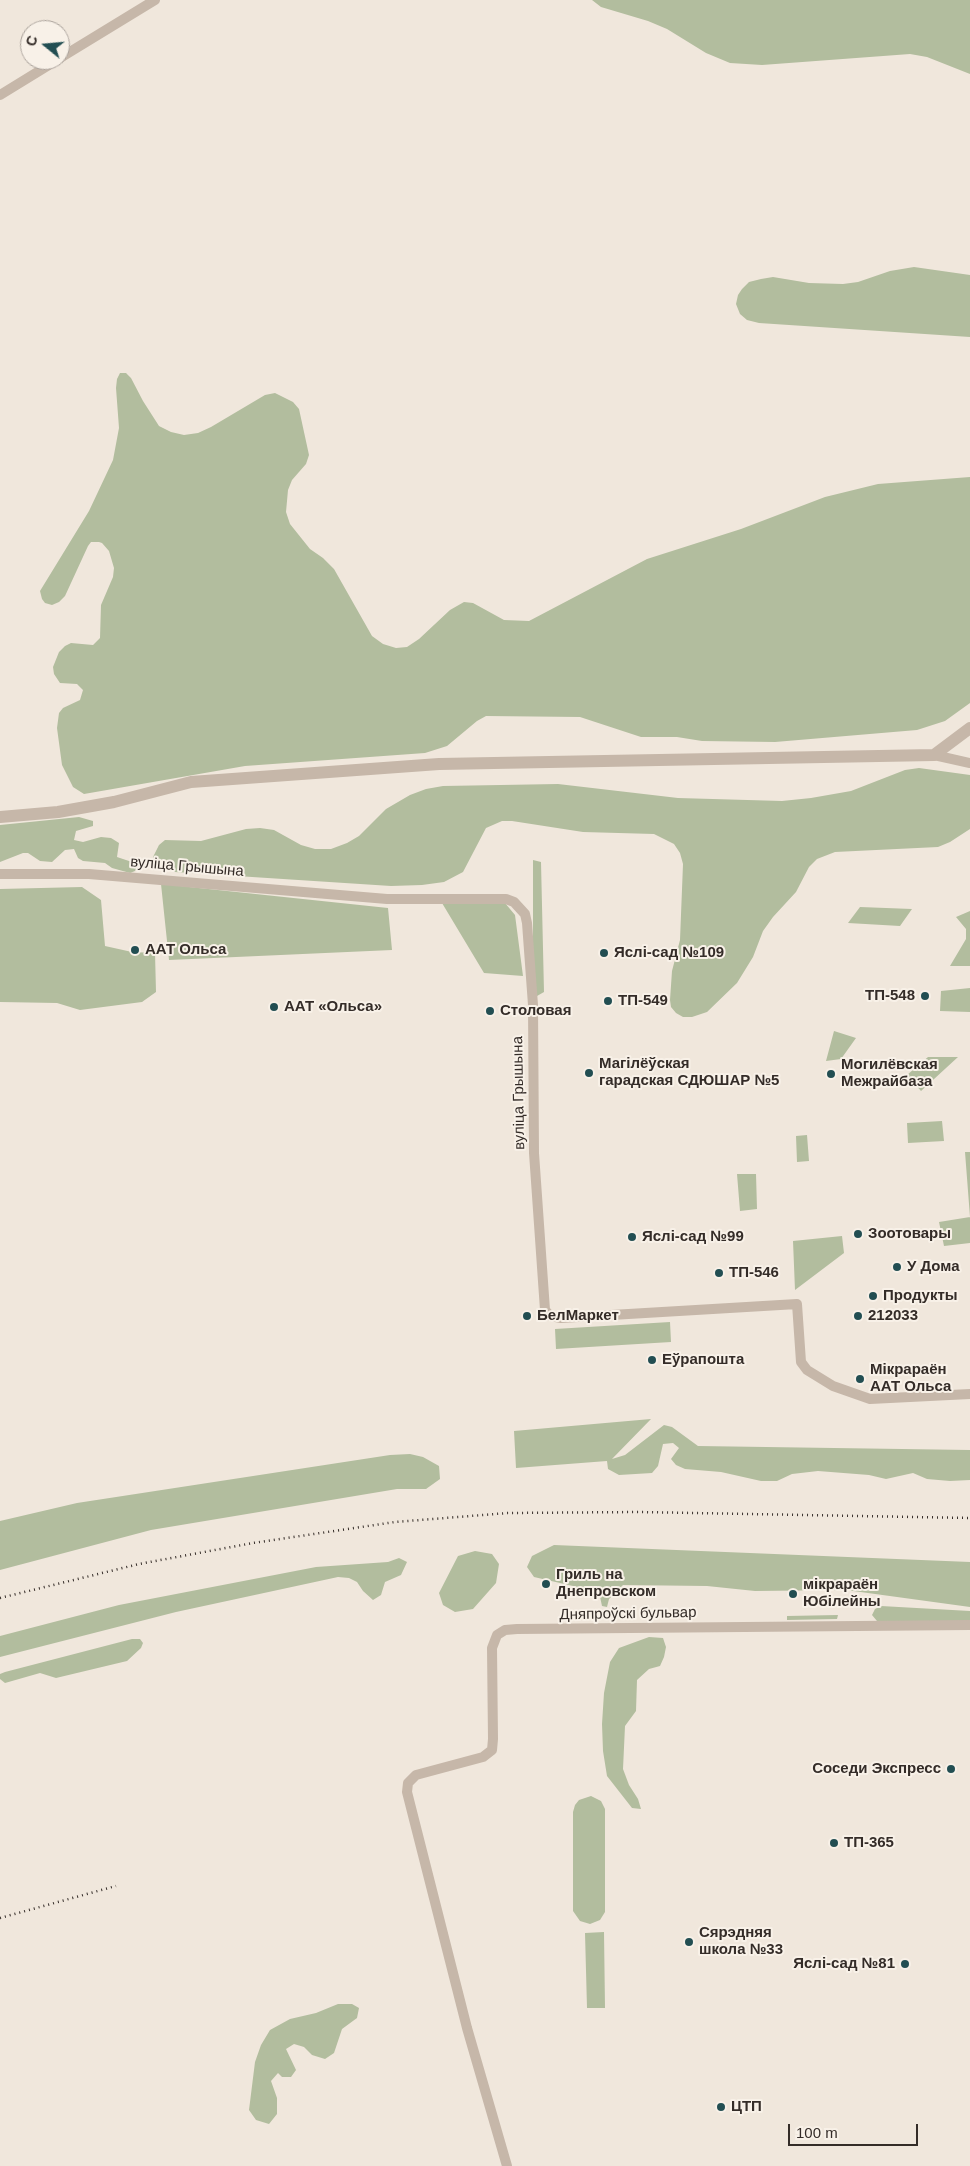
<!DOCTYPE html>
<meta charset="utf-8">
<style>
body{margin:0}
#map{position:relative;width:970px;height:2166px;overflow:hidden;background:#f0e7dc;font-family:Helvetica,sans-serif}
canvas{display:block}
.north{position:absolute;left:20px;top:20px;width:50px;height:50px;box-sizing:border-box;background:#f8f1e8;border:1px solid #aaa29b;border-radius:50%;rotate:287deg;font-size:14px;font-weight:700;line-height:20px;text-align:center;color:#342c28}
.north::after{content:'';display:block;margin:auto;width:18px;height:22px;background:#224e52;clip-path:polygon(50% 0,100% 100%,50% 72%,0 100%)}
.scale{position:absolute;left:788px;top:2124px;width:130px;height:22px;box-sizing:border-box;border:2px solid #342c28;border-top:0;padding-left:6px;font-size:15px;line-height:18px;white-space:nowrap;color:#342c28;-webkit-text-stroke:4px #f8f1e8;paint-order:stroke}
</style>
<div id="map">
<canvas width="970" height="2166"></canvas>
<div class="north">С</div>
<div class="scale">100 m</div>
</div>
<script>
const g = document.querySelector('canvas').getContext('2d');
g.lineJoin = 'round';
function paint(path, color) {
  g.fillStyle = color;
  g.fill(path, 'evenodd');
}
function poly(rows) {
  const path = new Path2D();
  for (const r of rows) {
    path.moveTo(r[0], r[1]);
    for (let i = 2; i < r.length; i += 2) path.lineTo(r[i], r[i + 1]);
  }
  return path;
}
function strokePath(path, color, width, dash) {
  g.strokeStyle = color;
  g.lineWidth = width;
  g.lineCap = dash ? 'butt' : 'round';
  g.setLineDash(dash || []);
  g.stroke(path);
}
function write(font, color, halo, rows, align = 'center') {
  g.font = font + ' Helvetica,sans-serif';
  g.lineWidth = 4;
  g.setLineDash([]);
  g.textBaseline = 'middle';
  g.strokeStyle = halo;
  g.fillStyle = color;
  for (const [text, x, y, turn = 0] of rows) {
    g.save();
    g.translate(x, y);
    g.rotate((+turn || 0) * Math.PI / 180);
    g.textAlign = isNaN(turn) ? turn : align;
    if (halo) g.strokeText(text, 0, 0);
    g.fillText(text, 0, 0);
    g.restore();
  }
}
paint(poly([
 [592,0,970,0,970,74,927,57,910,54,762,65,730,63,706,53,667,29,648,21,601,7],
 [914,267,970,275,970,337,759,323,747,320,740,314,736,304,738,295,742,289,749,282,761,279,773,277,809,283,843,284,858,282,890,271],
 [120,373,126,373,131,378,143,401,159,426,171,432,184,435,198,433,211,427,265,395,275,393,293,402,299,409,309,455,306,464,292,480,288,490,286,512,290,524,310,549,323,558,334,569,372,636,383,644,396,648,407,647,419,639,450,610,464,602,473,603,504,620,529,621,647,559,741,529,825,497,878,484,970,477,970,703,945,721,917,730,775,742,702,741,677,737,641,737,580,717,486,716,477,721,447,746,425,753,245,766,84,794,73,787,62,765,57,728,59,713,63,708,80,700,83,690,77,684,60,683,54,674,53,667,59,652,65,646,71,643,93,645,100,638,101,605,113,577,114,568,109,551,102,543,99,542,91,542,88,546,65,596,59,602,52,605,45,603,42,599,40,591,89,511,113,460,119,428,116,388,117,379],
 [919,768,970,775,970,829,950,842,938,847,835,852,817,859,809,867,796,892,773,917,763,931,753,957,737,983,707,1012,692,1017,683,1017,676,1013,671,1007,670,1000,672,971,680,940,683,864,680,853,674,844,654,834,583,832,512,821,502,821,486,828,463,872,444,882,422,885,391,886,175,872,158,867,153,857,159,845,165,840,201,841,246,829,260,828,274,830,301,845,315,849,331,849,347,843,359,836,386,809,410,795,426,789,443,786,558,784,678,798,782,801,811,798,851,791,905,770],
 [79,817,93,821,93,826,76,831,74,840,83,842,101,837,111,838,119,843,117,857,135,863,137,867,135,871,130,873,112,868,105,863,83,861,78,858,74,849,65,850,52,862,40,861,28,853,23,853,0,862,0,825],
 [533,860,541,862,544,992,537,996,533,990],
 [161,884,388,908,392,950,169,960],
 [82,887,101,900,105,946,132,952,155,953,156,992,142,1002,80,1010,57,1003,0,1002,0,889],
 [442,903,505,903,515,915,523,976,484,973],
 [860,907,912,909,900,926,848,923],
 [970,911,970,966,950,966,966,939,966,929,956,917],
 [970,988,970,1012,940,1011,941,991],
 [834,1031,856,1038,841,1059,826,1061],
 [928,1057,958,1057,921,1091,907,1075],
 [942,1121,944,1141,908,1143,907,1123],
 [807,1135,809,1161,797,1162,796,1136],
 [965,1152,970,1152,970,1243,944,1246,939,1222,970,1217],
 [737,1174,756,1174,757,1209,740,1211],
 [842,1236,844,1253,795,1290,793,1241],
 [670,1322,671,1342,556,1349,555,1329],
 [651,1419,612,1459,625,1455,664,1425,672,1427,698,1446,970,1450,970,1480,950,1481,927,1479,913,1473,886,1479,869,1475,818,1471,792,1474,777,1481,761,1481,721,1472,685,1469,676,1465,671,1459,679,1448,673,1443,663,1444,658,1466,652,1473,619,1475,608,1469,607,1461,516,1468,514,1431],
 [410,1454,423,1457,439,1466,440,1479,426,1489,397,1489,151,1530,0,1570,0,1521,77,1503,390,1455],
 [554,1545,970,1562,970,1607,846,1590,755,1591,707,1586,623,1585,609,1599,607,1607,602,1606,599,1592,534,1577,527,1567,532,1556],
 [475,1551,492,1554,499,1564,496,1583,473,1609,455,1612,443,1605,439,1593,458,1556],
 [399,1558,407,1562,401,1575,385,1582,381,1595,373,1600,363,1591,357,1582,349,1578,338,1577,176,1612,0,1657,0,1636,119,1605,316,1567,388,1562],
 [881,1606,970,1611,970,1623,877,1621,872,1615,875,1609],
 [838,1615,837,1619,787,1620,787,1616],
 [649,1637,663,1638,666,1647,664,1657,660,1666,649,1669,637,1680,636,1711,625,1726,623,1769,629,1785,638,1799,641,1809,632,1808,607,1776,603,1751,602,1724,604,1693,610,1662,619,1648],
 [132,1639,140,1639,143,1643,141,1648,127,1661,56,1678,40,1673,5,1683,0,1679,0,1674,5,1672],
 [591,1796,601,1801,605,1809,605,1912,600,1920,590,1924,580,1921,573,1911,573,1812,575,1805,579,1800],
 [604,1932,605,2008,587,2008,585,1933],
 [338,2004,352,2004,359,2008,357,2018,342,2029,334,2053,325,2059,312,2055,304,2047,294,2044,286,2049,296,2070,291,2077,282,2077,278,2073,271,2081,277,2098,277,2114,269,2124,256,2120,249,2110,255,2062,261,2045,270,2030,290,2019,316,2013]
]), '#b2bd9e');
strokePath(poly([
 [60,58,155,0],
 [0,95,57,60],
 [934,755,970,763],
 [0,874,89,874,387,899,506,899,514,902,525,914,527,923,533,1005,534,1153,545,1310,550,1316,561,1318,797,1304,801,1362,807,1370,833,1386,870,1399,970,1394],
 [507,2166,467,2028,407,1792,408,1783,416,1775,483,1757,492,1750,493,1739,492,1648,497,1635,505,1630,517,1629,970,1625]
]), '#c6b7a9', 10);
strokePath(poly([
 [0,817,58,812,114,802,191,782,439,764,934,755,970,728]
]), '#c6b7a9', 12);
strokePath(poly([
 [0,1598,139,1564,253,1543,395,1522,508,1513,639,1512,970,1518],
 [0,1918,116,1886]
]), '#342c28', 2.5, [1, 4]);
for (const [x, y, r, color] of [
 [135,950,5,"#224e52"],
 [604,953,5,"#224e52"],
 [925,996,5,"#224e52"],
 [608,1001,5,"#224e52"],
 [274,1007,5,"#224e52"],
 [490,1011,5,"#224e52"],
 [589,1073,5,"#224e52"],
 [831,1074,5,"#224e52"],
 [858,1234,5,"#224e52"],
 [632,1237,5,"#224e52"],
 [897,1267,5,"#224e52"],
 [719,1273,5,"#224e52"],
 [873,1296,5,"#224e52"],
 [527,1316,5,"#224e52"],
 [858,1316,5,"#224e52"],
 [652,1360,5,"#224e52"],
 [860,1379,5,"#224e52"],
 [546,1584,5,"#224e52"],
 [793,1594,5,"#224e52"],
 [951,1769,5,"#224e52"],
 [834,1843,5,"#224e52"],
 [689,1942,5,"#224e52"],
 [905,1964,5,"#224e52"],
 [721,2107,5,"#224e52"]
]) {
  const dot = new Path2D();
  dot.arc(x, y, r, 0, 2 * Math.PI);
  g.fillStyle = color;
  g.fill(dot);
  strokePath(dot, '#f8f1e8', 2);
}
write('15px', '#342c28', '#f8f1e8', [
 ["вуліца Грышына",187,867,5],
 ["вуліца Грышына",519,1093,-91],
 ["Дняпроўскі бульвар",628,1614,-1]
]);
write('bold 15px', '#342c28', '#f8f1e8', [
 ["ААТ Ольса",145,950],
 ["Яслі-сад №109",614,953],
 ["ТП-548",915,996,"right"],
 ["ТП-549",618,1001],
 ["ААТ «Ольса»",284,1007],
 ["Столовая",500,1011],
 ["Магілёўская",599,1064],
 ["гарадская СДЮШАР №5",599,1081],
 ["Могилёвская",841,1065],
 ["Межрайбаза",841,1082],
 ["Зоотовары",868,1234],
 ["Яслі-сад №99",642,1237],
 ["У Дома",907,1267],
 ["ТП-546",729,1273],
 ["Продукты",883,1296],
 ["БелМаркет",537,1316],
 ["212033",868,1316],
 ["Еўрапошта",662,1360],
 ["Мікрараён",870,1370],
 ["ААТ Ольса",870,1387],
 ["Гриль на",556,1575],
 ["Днепровском",556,1592],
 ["мікрараён",803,1585],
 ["Юбілейны",803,1602],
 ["Соседи Экспресс",941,1769,"right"],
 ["ТП-365",844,1843],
 ["Сярэдняя",699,1933],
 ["школа №33",699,1950],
 ["Яслі-сад №81",895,1964,"right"],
 ["ЦТП",731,2107]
], 'left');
</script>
